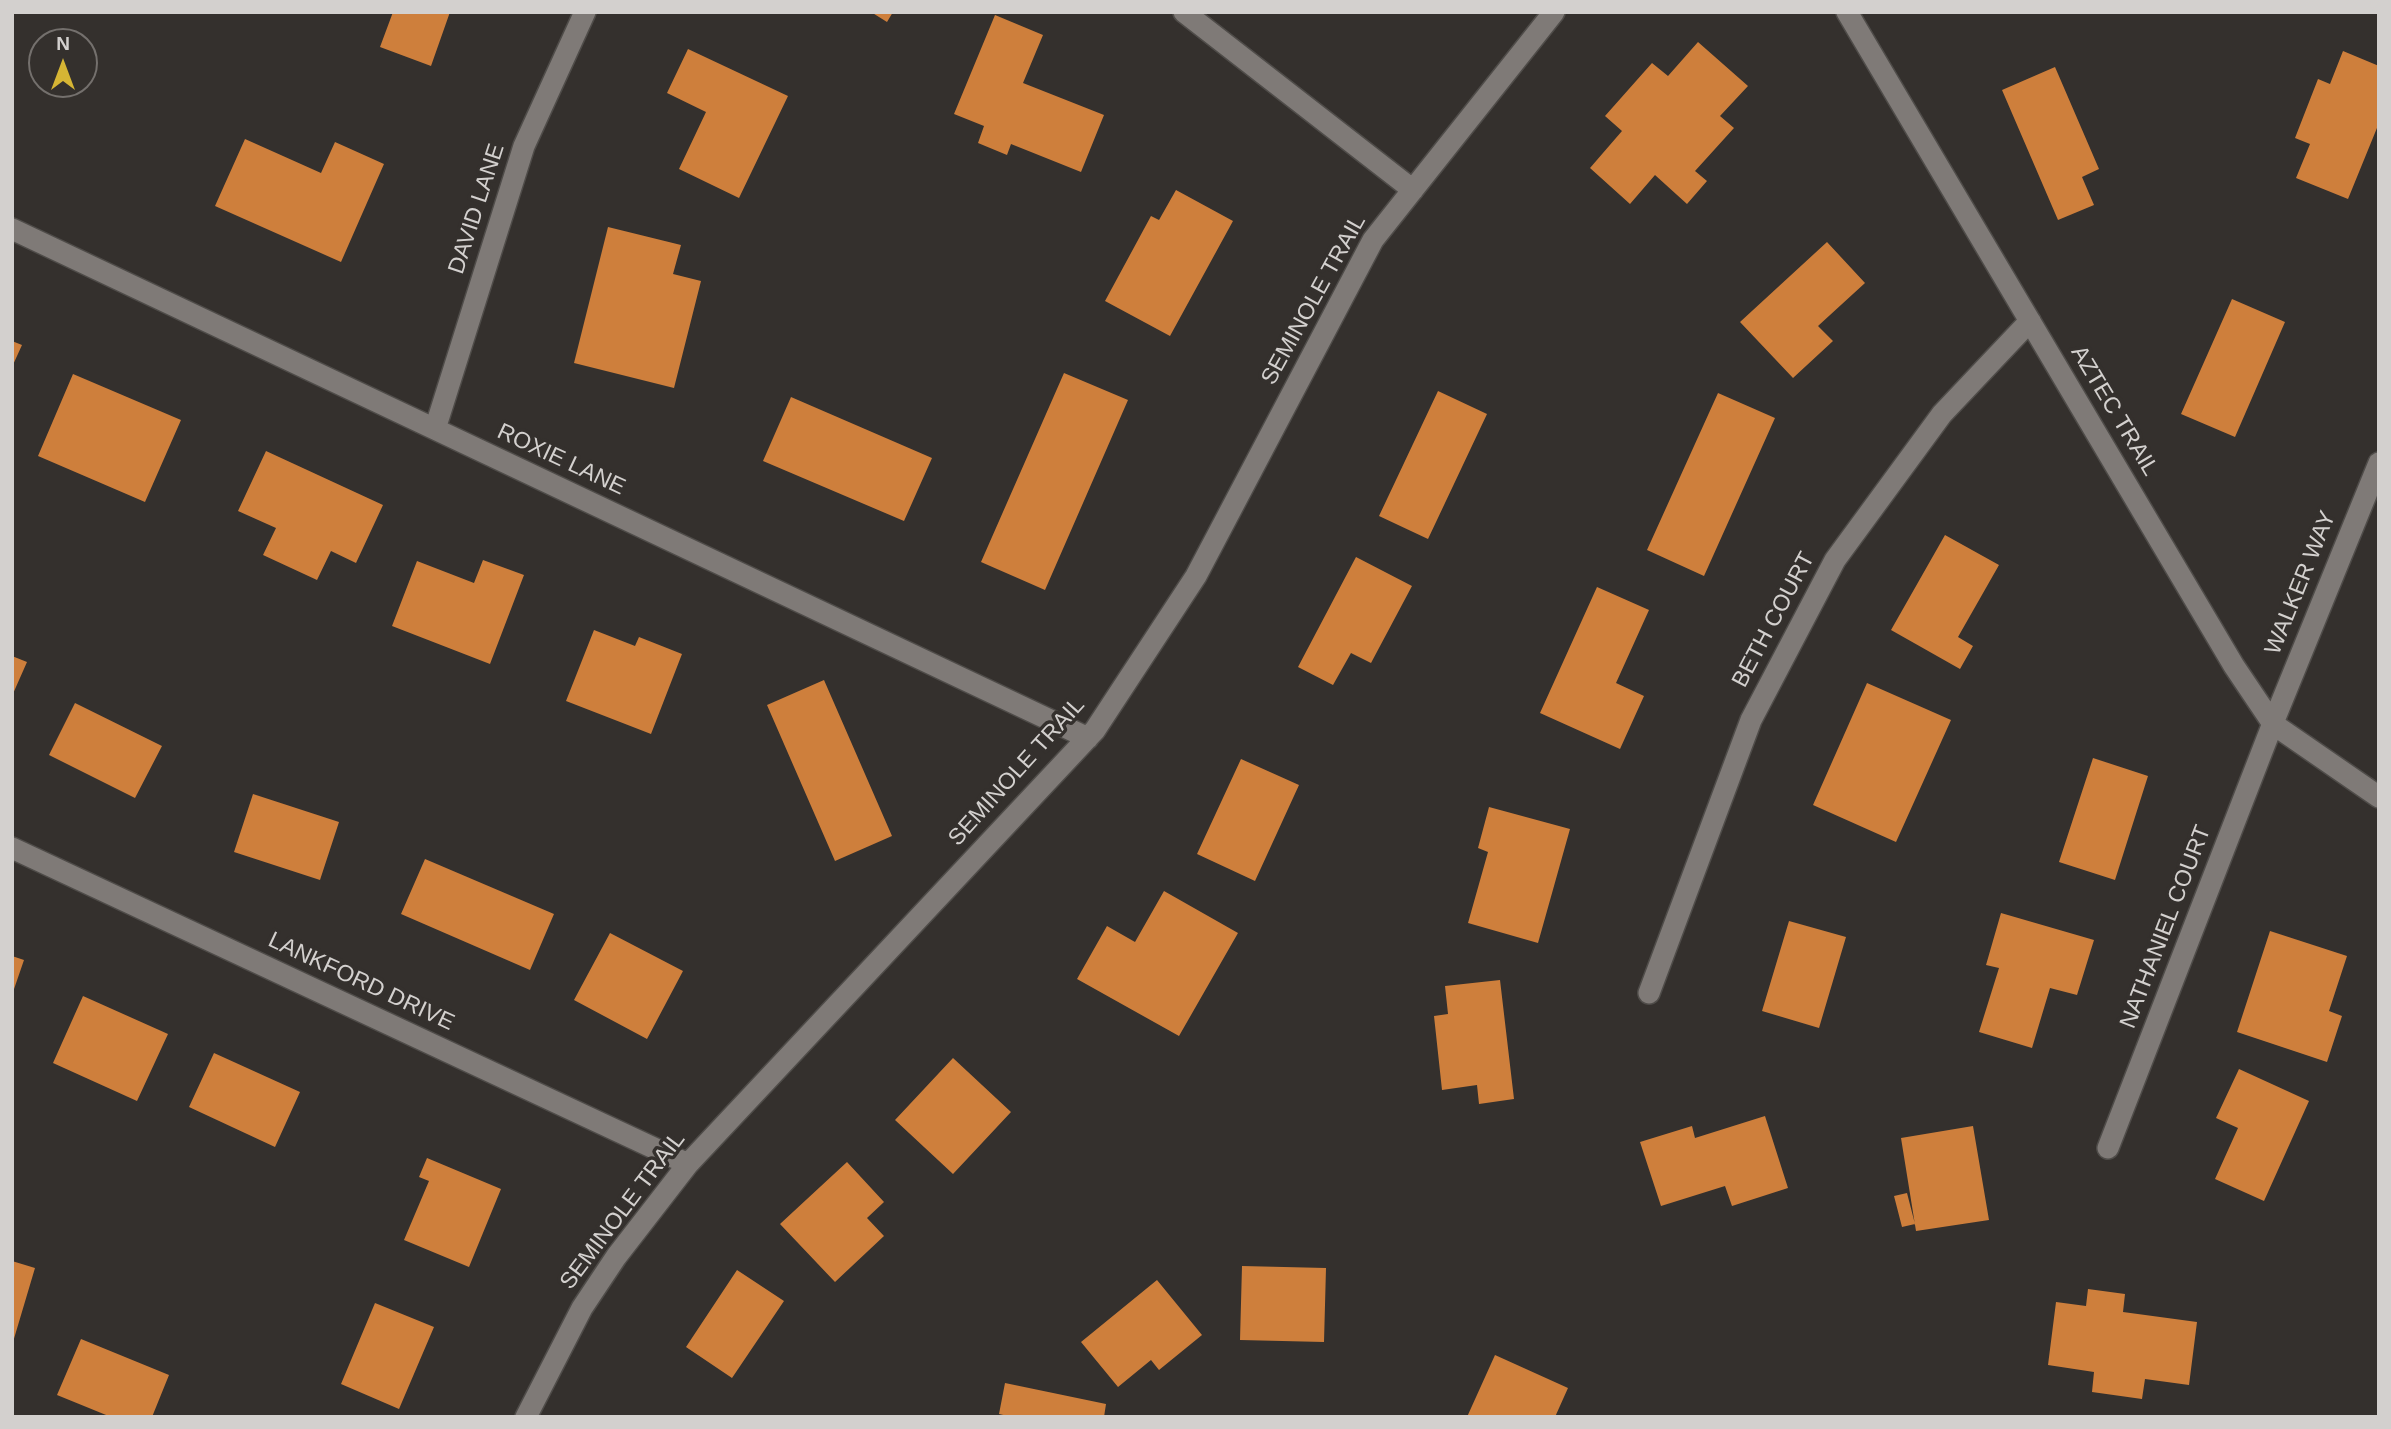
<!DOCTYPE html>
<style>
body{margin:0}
#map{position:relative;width:2391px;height:1429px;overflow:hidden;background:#34302d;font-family:Helvetica,sans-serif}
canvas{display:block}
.frame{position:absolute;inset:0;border:14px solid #d3d0ce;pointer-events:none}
.north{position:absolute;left:28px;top:28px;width:70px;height:70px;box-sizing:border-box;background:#34302d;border:2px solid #74706d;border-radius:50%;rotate:0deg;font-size:19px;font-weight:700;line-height:28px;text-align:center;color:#d3d0ce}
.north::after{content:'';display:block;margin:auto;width:24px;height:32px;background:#d6b534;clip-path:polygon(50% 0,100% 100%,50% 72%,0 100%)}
</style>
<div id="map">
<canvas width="2391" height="1429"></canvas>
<div class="frame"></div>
<div class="north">N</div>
</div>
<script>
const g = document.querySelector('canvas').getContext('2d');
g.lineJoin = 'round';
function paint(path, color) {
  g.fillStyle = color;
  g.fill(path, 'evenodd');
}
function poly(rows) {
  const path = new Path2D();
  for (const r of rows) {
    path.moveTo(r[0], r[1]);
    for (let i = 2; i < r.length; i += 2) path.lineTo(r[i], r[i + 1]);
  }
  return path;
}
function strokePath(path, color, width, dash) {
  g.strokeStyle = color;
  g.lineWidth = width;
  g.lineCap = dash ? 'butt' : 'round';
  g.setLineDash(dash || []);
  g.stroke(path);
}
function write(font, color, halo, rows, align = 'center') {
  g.font = font + ' Helvetica,sans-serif';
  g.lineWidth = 7;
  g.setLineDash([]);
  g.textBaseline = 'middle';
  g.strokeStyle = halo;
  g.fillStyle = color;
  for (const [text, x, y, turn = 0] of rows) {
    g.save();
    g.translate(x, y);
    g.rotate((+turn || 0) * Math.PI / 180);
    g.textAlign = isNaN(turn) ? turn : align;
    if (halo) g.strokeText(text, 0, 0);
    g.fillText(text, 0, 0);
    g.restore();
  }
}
paint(poly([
 [393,12,450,12,431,66,380,47],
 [871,12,893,12,887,22],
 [995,15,1043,35,1023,83,1104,115,1081,172,1011,144,1007,155,978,143,984,126,954,114],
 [1698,42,1748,86,1720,116,1734,128,1695,171,1707,181,1687,204,1655,175,1630,204,1590,168,1622,131,1605,116,1652,63,1668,76],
 [688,49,788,96,739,198,679,169,706,112,667,93],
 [2343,51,2379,66,2379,123,2348,199,2296,178,2310,144,2295,138,2318,79,2330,84],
 [2055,67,2099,169,2082,177,2094,205,2058,220,2002,90],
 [245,139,321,173,335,142,384,164,341,262,215,206],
 [1176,190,1233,221,1170,336,1105,301,1151,216,1159,220],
 [608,227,681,245,673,274,701,281,674,388,574,363],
 [1827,242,1865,283,1818,326,1833,341,1793,378,1740,322],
 [2232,299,2285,322,2235,437,2181,414],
 [12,341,22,345,12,367],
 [1064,373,1128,400,1045,590,981,562],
 [73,374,181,420,145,502,38,456],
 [1438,391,1487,414,1428,539,1379,516],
 [1718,393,1775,418,1704,576,1647,550],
 [791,397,932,458,904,521,763,461],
 [266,451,383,505,356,563,331,551,317,580,263,555,276,528,238,511],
 [1945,535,1999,565,1958,637,1973,646,1960,669,1891,630],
 [1356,557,1412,586,1371,663,1351,653,1333,685,1298,667],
 [483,560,524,575,490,664,392,626,417,561,474,583],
 [1597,587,1649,610,1616,683,1644,696,1620,749,1540,713],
 [594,630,635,646,639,637,682,654,651,734,566,701],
 [12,656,27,662,12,696],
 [824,680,892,836,835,861,767,705],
 [1867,683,1951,720,1896,842,1813,805],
 [75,703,162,746,135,798,49,755],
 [2093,758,2148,776,2115,880,2059,862],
 [1241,759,1299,785,1255,881,1197,854],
 [253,794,339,822,320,880,234,852],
 [1489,807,1570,829,1538,943,1468,923,1488,852,1478,848],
 [425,859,554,914,530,970,401,914],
 [1164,891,1238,933,1179,1036,1077,979,1107,926,1135,942],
 [2001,913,2094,940,2077,995,2050,988,2032,1048,1979,1032,1999,968,1986,965],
 [1789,921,1846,937,1819,1028,1762,1011],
 [2270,931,2347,956,2329,1011,2342,1016,2327,1062,2237,1032],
 [610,933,683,971,647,1039,574,1000],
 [12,956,24,960,13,992,12,992],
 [1500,980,1514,1099,1479,1104,1477,1085,1442,1090,1434,1016,1448,1014,1445,986],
 [83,996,168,1034,137,1101,53,1063],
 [214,1053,300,1092,275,1147,189,1107],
 [953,1058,1011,1112,953,1174,895,1120],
 [2239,1069,2309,1101,2264,1201,2215,1179,2238,1128,2216,1118],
 [1765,1116,1788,1188,1732,1206,1725,1186,1661,1206,1640,1142,1692,1126,1695,1138],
 [1973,1126,1989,1220,1916,1231,1901,1138],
 [427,1158,501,1189,469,1267,404,1240,429,1181,419,1177],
 [847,1162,884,1202,867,1218,884,1236,835,1282,780,1224],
 [1907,1193,1915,1224,1902,1227,1894,1196],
 [12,1261,35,1268,13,1342,12,1342],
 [1242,1266,1326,1268,1324,1342,1240,1340],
 [737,1270,784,1301,732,1378,686,1347],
 [1157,1280,1202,1335,1159,1370,1151,1360,1118,1387,1081,1342],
 [2088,1289,2125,1294,2123,1312,2197,1322,2189,1385,2145,1379,2142,1399,2092,1392,2094,1372,2048,1365,2056,1302,2086,1306],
 [375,1303,434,1327,399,1409,341,1384],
 [81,1339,169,1375,152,1417,111,1417,57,1395],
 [1495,1355,1568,1388,1555,1417,1467,1417],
 [1005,1383,1106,1404,1104,1417,1012,1417,999,1414]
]), '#ce7f3c');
const street = poly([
 [1184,12,1413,190],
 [1847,12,2234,666,2273,724,2379,797],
 [12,229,1088,738],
 [435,429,524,146,585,12],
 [12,848,688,1164],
 [1649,993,1751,720,1835,560,1942,414,2030,321],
 [2108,1148,2275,718,2379,463],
 [526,1417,582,1308,616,1257,688,1164,1095,730,1196,576,1373,240,1554,12]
]);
strokePath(street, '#4f4c49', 24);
strokePath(street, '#7f7a77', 21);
write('23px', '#d3d0ce', '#34302d', [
 ["DAVID LANE",477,209,-72],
 ["SEMINOLE TRAIL",1314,300,-61],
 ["AZTEC TRAIL",2114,411,59],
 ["ROXIE LANE",561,460,25],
 ["WALKER WAY",2301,583,-68],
 ["BETH COURT",1774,620,-62],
 ["SEMINOLE TRAIL",1017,772,-48],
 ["NATHANIEL COURT",2166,927,-69],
 ["LANKFORD DRIVE",361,982,25],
 ["SEMINOLE TRAIL",623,1211,-53]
]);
</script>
